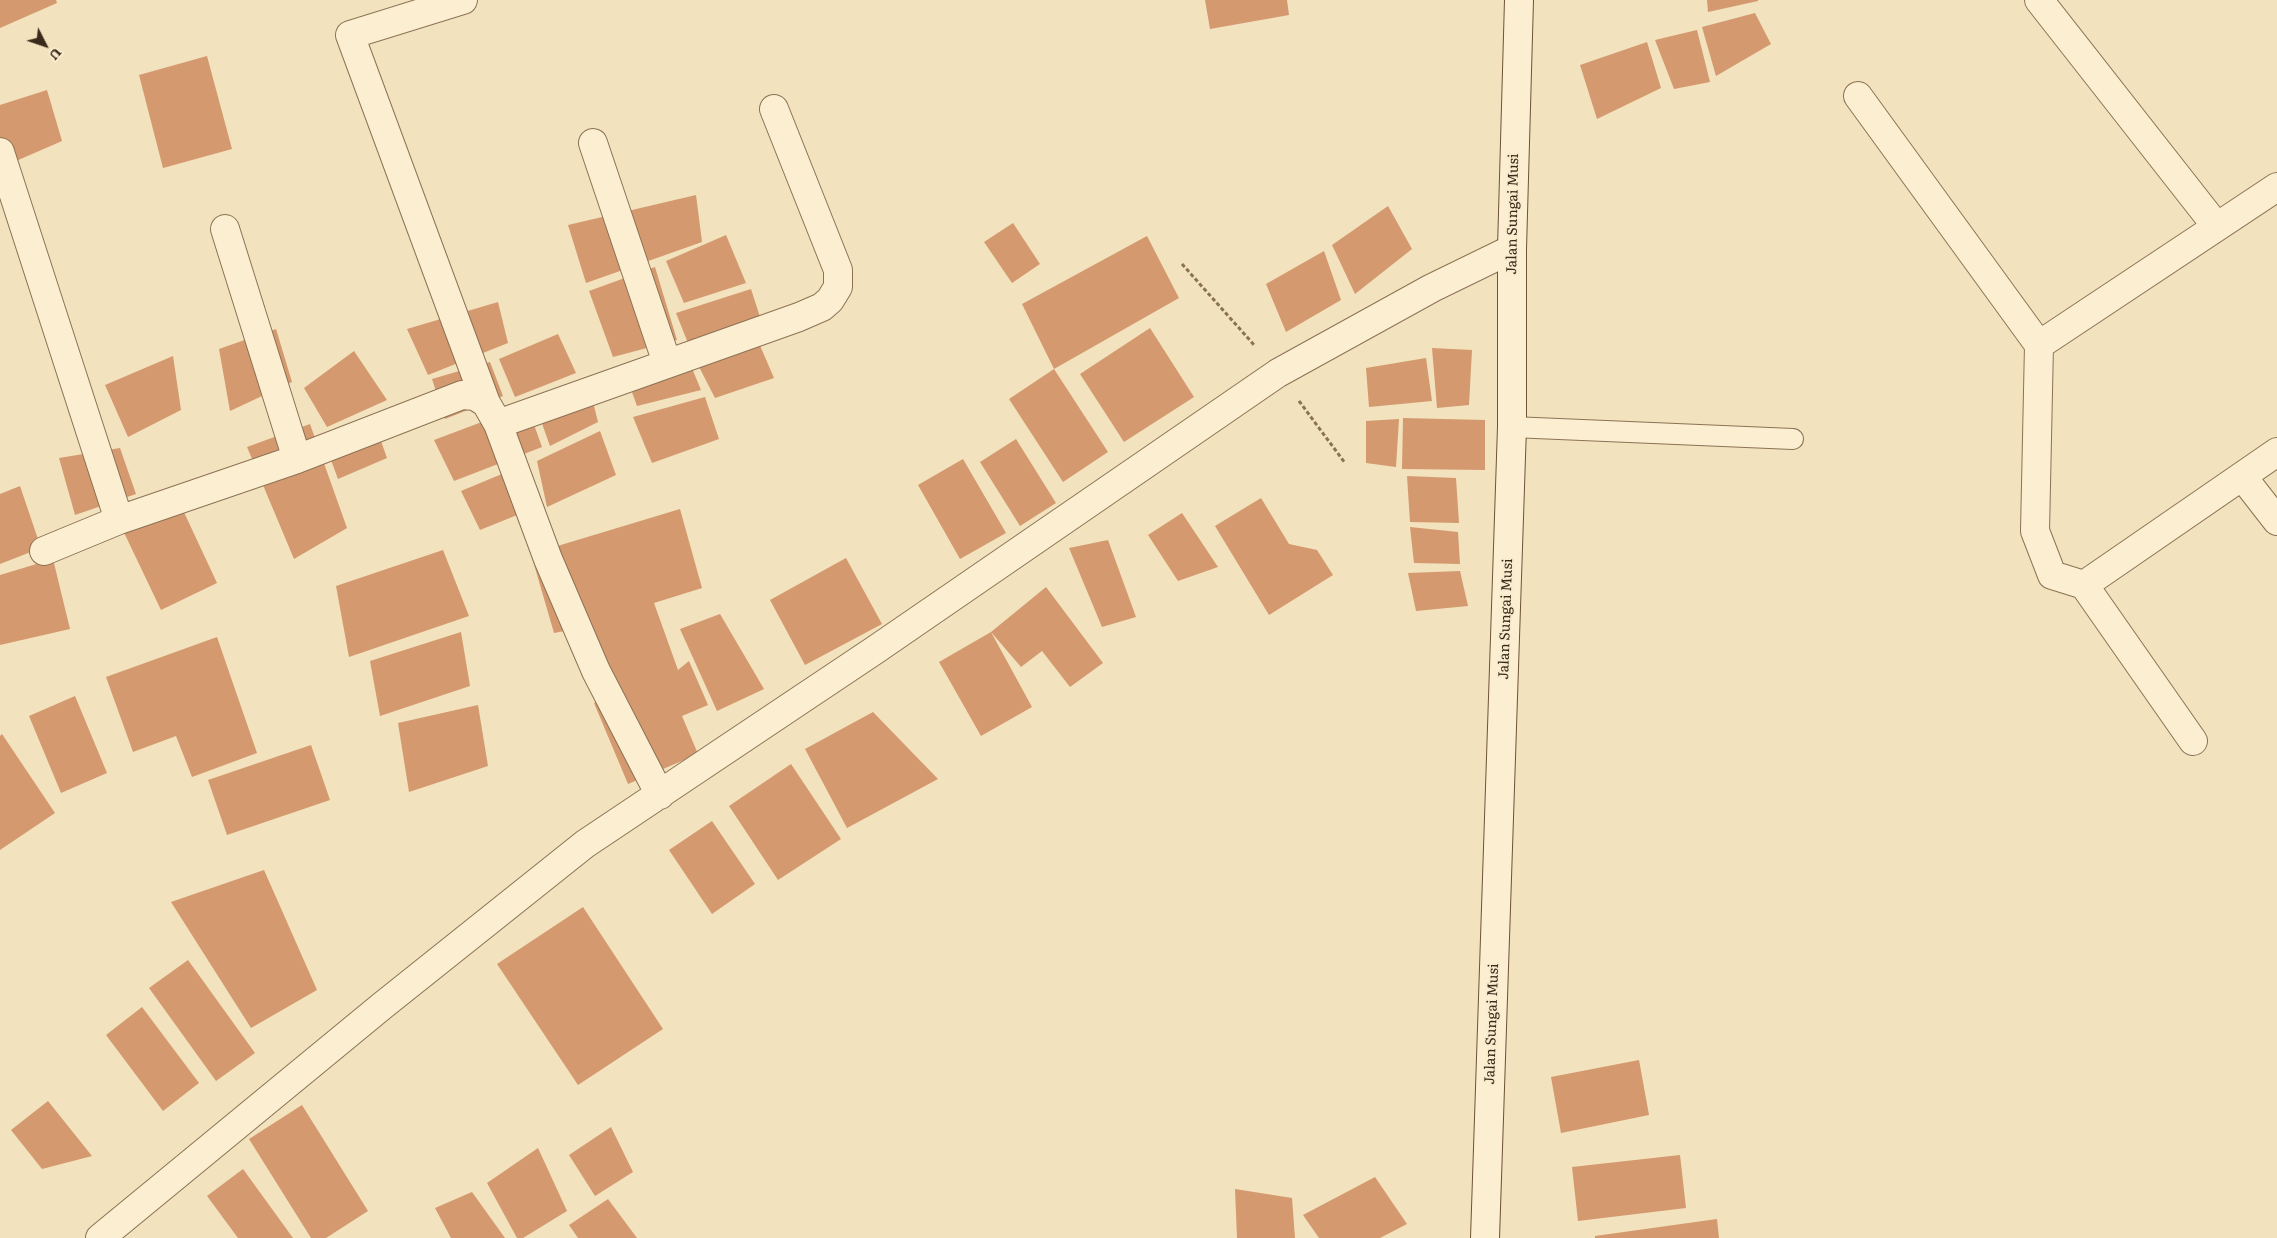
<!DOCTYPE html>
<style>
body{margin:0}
#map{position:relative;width:2277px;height:1238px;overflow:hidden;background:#f2e2bd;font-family:Literata,serif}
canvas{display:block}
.north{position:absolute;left:20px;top:20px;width:50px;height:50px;-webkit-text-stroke:4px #f9ecce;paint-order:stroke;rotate:131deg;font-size:14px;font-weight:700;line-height:20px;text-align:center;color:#3a2a1b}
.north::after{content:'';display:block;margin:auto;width:18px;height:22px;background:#3a2a1b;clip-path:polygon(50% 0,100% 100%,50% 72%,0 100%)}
</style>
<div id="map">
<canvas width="2277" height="1238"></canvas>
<div class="north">U</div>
</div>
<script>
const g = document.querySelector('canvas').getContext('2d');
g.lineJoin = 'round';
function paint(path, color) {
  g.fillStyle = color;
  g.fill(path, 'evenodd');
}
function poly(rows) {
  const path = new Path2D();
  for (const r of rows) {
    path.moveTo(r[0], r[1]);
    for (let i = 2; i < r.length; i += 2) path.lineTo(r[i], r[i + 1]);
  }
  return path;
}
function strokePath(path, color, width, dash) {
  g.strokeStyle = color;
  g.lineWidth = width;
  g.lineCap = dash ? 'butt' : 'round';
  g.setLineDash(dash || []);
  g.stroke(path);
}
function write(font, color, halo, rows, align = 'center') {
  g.font = font + ' Literata,serif';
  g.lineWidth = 4;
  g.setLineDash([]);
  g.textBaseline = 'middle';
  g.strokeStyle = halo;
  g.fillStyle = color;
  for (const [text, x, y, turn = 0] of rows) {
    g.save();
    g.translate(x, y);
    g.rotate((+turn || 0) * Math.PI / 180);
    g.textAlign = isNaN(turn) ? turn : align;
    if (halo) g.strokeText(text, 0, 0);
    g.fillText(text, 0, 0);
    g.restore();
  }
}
paint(poly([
 [0,0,56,0,57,3,0,28],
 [1205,0,1287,0,1289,15,1210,29],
 [1707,0,1758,0,1758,1,1708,12],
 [1755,13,1771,44,1716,76,1702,27],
 [1697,30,1710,82,1674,89,1655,40],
 [1647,42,1661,88,1597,119,1580,65],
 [207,56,232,149,163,168,139,75],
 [47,90,62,141,0,168,0,105],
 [696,195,702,242,586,283,568,225],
 [1388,206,1412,249,1355,294,1332,245],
 [1013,223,1040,264,1012,283,984,242],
 [726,235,746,283,684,303,666,261],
 [1147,236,1179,298,1054,369,1108,452,1063,482,1009,399,1054,369,1022,304],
 [1324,251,1341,300,1286,332,1266,284],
 [655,267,677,340,613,357,589,291],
 [751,289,761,320,692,353,676,313],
 [498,302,508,343,428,375,407,329],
 [1150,328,1194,397,1124,442,1080,374],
 [276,329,292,382,230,411,219,349],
 [558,334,576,373,515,397,499,359],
 [755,334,774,378,715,398,697,363],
 [1432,348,1472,350,1469,405,1437,408],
 [684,349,701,390,637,406,624,370],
 [354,351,387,400,327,427,304,388],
 [173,356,181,410,128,437,105,385],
 [1426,358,1432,401,1369,407,1366,368],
 [490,362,503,396,445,419,432,379],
 [589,386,598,422,550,446,535,404],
 [705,397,719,439,652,463,633,417],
 [527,405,542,447,454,481,434,440],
 [1403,418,1485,420,1485,470,1402,469],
 [1399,419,1396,467,1366,463,1366,421],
 [310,424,347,528,294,559,247,447],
 [376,427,387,458,338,479,324,441],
 [600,431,616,475,547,507,537,461],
 [1016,439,1056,503,1020,526,980,462],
 [120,448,136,494,75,515,59,458],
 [963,459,1006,533,960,559,918,485],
 [521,466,532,509,480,530,461,491],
 [1407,476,1456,478,1459,523,1410,522],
 [20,486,41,548,0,564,0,494],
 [175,493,217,583,161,610,118,520],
 [1261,498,1289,544,1317,550,1333,575,1269,615,1215,526],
 [680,509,702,588,654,603,678,670,689,661,708,705,682,716,698,754,628,784,594,703,615,693,591,626,554,633,531,554],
 [1182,513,1218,567,1178,581,1148,535],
 [1410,527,1458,532,1460,564,1414,563],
 [1108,540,1136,617,1102,627,1069,548],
 [443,550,469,616,349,657,336,586],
 [846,558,882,624,805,665,770,600],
 [53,559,70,629,0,645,0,575],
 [1460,571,1468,606,1416,611,1408,573],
 [1046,587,1103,663,1070,687,1042,651,1021,667,991,632,1032,707,981,736,939,662,991,632],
 [720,614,764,689,717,711,680,629],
 [461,632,470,686,380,716,370,661],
 [217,637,257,753,192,777,176,736,133,752,106,677],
 [75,696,107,773,61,793,29,716],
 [478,705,488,766,409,792,398,723],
 [873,712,938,779,847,828,805,749],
 [2,734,55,813,0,850,0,736],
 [311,745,330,800,227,835,208,780],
 [791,764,841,839,778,880,729,806],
 [712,821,755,884,712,914,669,850],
 [264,870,317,990,251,1028,171,902],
 [583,907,663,1029,578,1085,497,964],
 [188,960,255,1053,216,1081,149,988],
 [142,1007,199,1083,163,1111,106,1035],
 [1639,1060,1649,1115,1561,1133,1551,1077],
 [48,1101,92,1156,42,1169,11,1130],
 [302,1105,368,1211,326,1238,311,1238,249,1139],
 [611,1127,633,1172,595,1196,569,1155],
 [538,1148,567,1211,523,1238,517,1238,487,1183],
 [1680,1155,1686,1208,1578,1221,1572,1167],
 [243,1169,293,1238,238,1238,207,1196],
 [1375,1177,1407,1224,1380,1238,1319,1238,1303,1215],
 [1235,1189,1292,1198,1295,1238,1237,1238],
 [472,1192,505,1238,451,1238,435,1208],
 [608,1199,637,1238,578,1238,569,1225],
 [1717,1219,1719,1238,1595,1238,1595,1236]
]), '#d4996f');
const lane = poly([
 [1512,427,1793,439]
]);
const street = poly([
 [463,0,350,35,486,403],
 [2039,0,2217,227],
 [1858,96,2039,345,2035,531,2052,575,2084,585,2277,452],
 [593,143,667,363],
 [0,152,119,520],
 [225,229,297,459],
 [2039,345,2277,187],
 [498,424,799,317,822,307,830,300,838,287,838,270,774,109],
 [2242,476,2277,521],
 [44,551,119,520,297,459,462,395,475,396,486,403,498,424,548,559,596,671,660,795],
 [2084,585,2193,741],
 [100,1238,382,1006,585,844,875,650,1278,373,1432,288,1512,249]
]);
const secondary = poly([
 [1485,1238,1512,427,1512,249,1519,0]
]);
strokePath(lane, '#8c7255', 22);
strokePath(street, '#8c7255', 30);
strokePath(secondary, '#6d5338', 30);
strokePath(poly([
 [1182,264,1255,346],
 [1299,401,1345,463]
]), '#8c7255', 3, [4, 2.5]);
strokePath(lane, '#fcefd1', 20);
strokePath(street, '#fcefd1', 28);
strokePath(secondary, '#fcefd1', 28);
write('14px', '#3a2a1b', '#f9ecce', [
 ["Jalan Sungai Musi",1513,214,-89],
 ["Jalan Sungai Musi",1506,619,-88],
 ["Jalan Sungai Musi",1492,1024,-88]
]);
</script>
